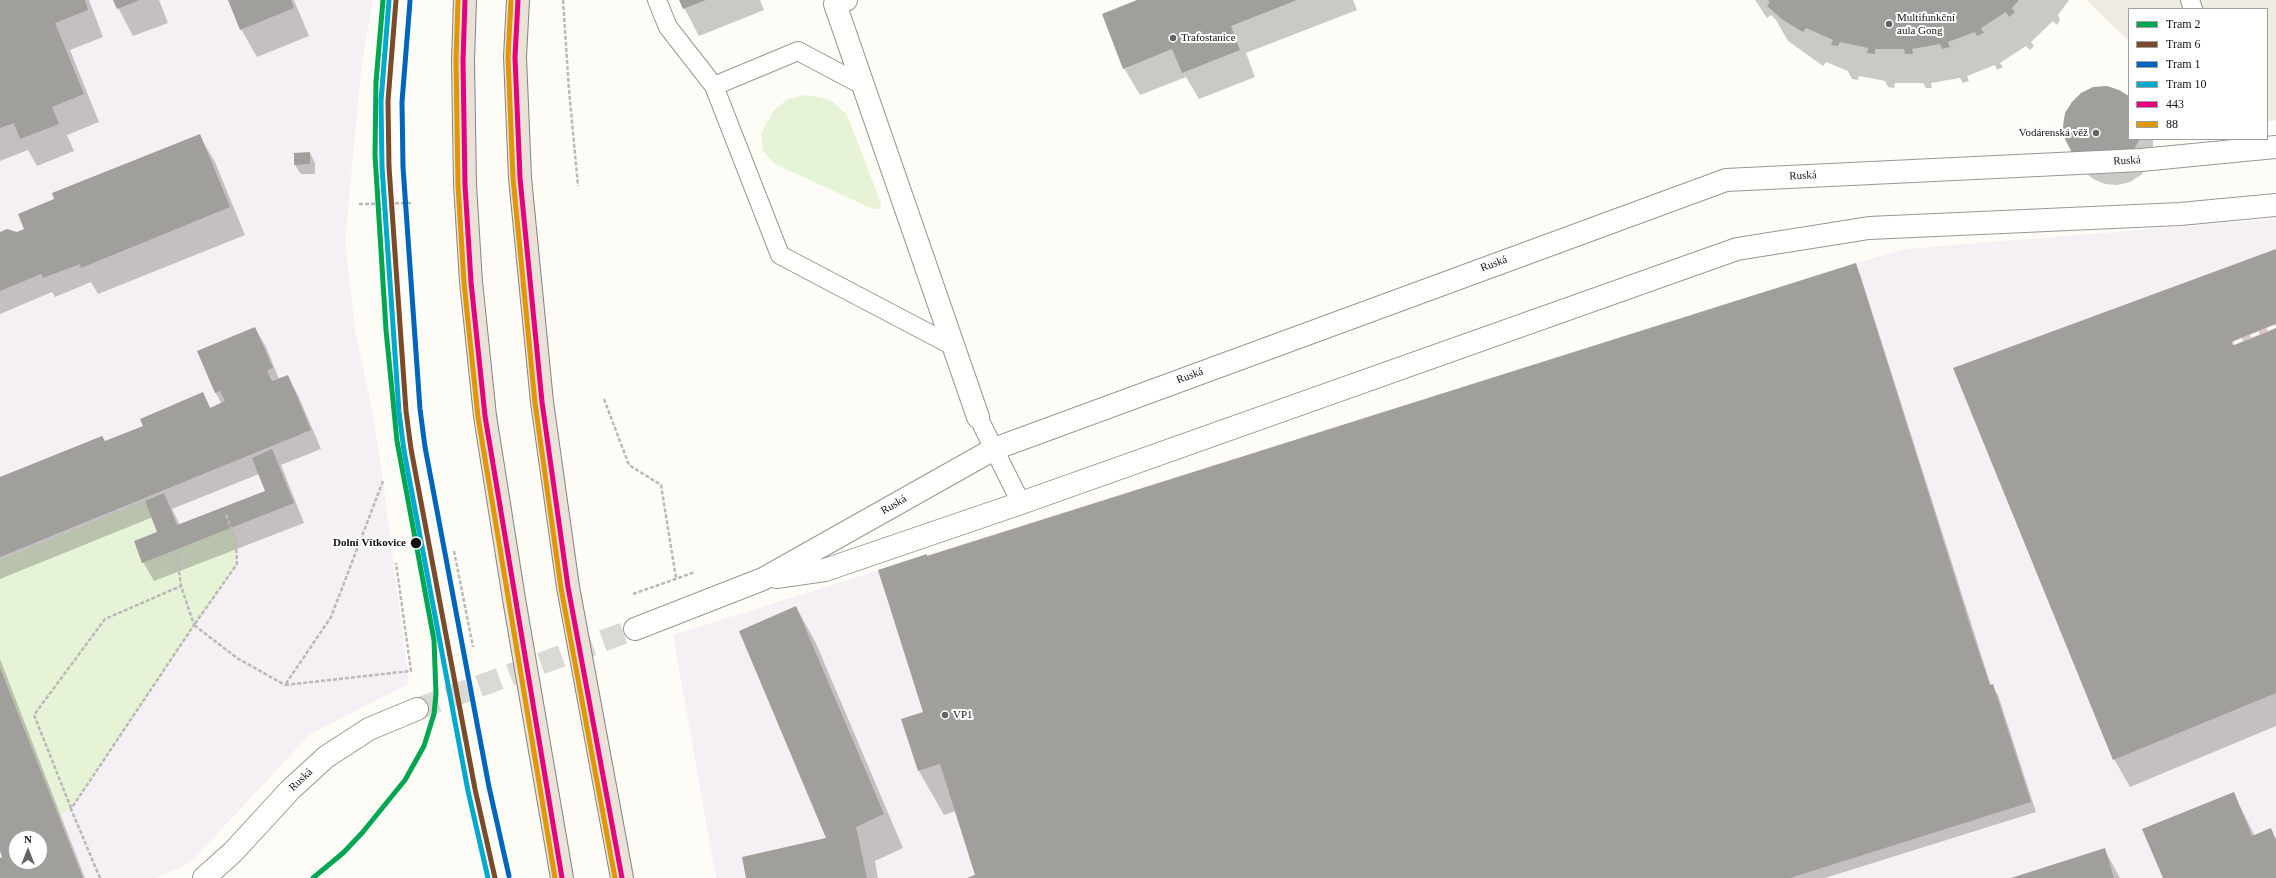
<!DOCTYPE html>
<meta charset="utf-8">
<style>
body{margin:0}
#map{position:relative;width:2276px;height:878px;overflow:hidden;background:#fdfcf7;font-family:"Times New Roman",serif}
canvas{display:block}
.legend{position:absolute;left:2128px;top:8px;width:140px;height:132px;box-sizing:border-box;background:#fff;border:1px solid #a0a0a0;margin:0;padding:5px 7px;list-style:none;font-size:12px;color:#111}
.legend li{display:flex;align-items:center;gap:8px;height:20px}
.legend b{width:20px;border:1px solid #a0a0a0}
.north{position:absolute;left:8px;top:830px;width:40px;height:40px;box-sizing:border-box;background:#fff;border:1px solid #a0a0a0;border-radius:50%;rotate:0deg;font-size:11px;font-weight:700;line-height:16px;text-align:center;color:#111}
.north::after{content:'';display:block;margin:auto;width:14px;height:18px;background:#646362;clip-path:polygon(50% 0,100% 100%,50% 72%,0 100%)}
</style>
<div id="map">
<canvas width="2276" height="878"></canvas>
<ul class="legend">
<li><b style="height:5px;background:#00a651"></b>Tram 2</li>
<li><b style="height:5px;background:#7a4b2a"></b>Tram 6</li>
<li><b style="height:5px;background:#0065bd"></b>Tram 1</li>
<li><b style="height:5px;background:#00a9ce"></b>Tram 10</li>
<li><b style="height:5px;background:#e5007d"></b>443</li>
<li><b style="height:5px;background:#e09702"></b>88</li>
</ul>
<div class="north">N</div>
</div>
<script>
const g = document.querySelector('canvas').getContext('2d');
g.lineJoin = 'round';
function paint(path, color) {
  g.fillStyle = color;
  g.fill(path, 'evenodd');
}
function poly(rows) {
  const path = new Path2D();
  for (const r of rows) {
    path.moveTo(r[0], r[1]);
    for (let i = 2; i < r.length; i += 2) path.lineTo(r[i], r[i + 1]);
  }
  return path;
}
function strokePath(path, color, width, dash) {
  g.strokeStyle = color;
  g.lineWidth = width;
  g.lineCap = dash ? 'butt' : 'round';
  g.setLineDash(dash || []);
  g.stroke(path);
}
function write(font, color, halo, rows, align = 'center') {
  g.font = font + ' "Times New Roman",serif';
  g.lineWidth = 4;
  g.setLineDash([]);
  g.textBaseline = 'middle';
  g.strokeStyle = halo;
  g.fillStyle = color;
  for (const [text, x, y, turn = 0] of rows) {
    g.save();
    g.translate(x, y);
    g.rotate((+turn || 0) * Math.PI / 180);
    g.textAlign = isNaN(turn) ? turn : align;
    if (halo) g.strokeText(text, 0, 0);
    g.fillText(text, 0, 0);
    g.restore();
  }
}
paint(poly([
 [0,0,373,0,362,61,345,241,355,330,372,409,383,481,409,684,310,734,190,863,156,878,0,878],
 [16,838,40,838,40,862,16,862],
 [2276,219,2276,878,716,878,673,635,1856,263,1906,249]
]), '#f5f0f3');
paint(poly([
 [806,95,824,98,833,102,847,115,881,203,880,209,873,209,775,164,763,151,761,133,774,110,788,99],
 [145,501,157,532,134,541,142,563,231,528,236,541,237,564,71,809,56,818,0,680,0,560]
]), '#e7f3d7');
paint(poly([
 [2086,0,2276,0,2276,120,2267,122,2267,9,2129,9,2129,41]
]), '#edebe2');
paint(poly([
 [0,0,89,0,103,37,70,50,99,122,67,135,74,151,37,166,28,150,0,161],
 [114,0,159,0,168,23,133,36],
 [229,0,294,0,309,36,257,57,241,29],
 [680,0,760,0,764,10,699,36],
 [1140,0,1353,0,1357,10,1246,53,1255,77,1199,99,1186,77,1140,95,1124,68],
 [1755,0,2069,0,2058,15,2060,20,2057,25,2053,21,2031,42,2034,46,2030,50,2026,46,2000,63,2003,67,1997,70,1995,65,1967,76,1969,81,1963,83,1960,78,1931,83,1932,88,1926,88,1923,83,1895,83,1894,88,1888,87,1885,81,1859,76,1858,80,1852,79,1848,71,1826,62,1823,66,1788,41,1776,20,1771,15,1767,18],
 [2129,97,2129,139,2153,139,2153,153,2148,165,2141,175,2130,182,2117,185,2105,184,2093,179,2083,170],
 [199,135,215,162,245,235,98,294,91,282,55,297,52,292,0,314,0,233,17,233,25,229],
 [310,153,315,163,315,174,301,174,295,165],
 [2276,250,2276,726,2130,787,2114,759],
 [1855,264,1860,274,1978,645,1991,686,1998,695,2036,812,1825,878,970,878,977,876,956,811,944,815,919,771,902,720,925,713,927,557],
 [255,328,266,347,279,379,287,376,298,395,321,449,281,465,304,523,154,581,143,562,159,533,153,517,0,579,0,478,105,442,145,427,202,393,211,409,222,404,215,392],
 [259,474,266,492,180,525,172,509],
 [796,607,815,641,903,848,875,861,878,878,747,878,828,839],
 [0,659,85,878,0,878,0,859,3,857,0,849],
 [16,838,40,838,40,862,16,862],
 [2233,793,2255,836,2270,830,2276,839,2276,878,2163,878],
 [2104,849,2120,878,2013,878]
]), '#0003');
paint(poly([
 [0,0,85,0,88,10,55,23,84,94,52,107,59,124,20,139,14,123,0,128],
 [113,0,140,0,117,9],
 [228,0,291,0,294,8,240,30],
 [679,0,706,0,683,9],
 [1137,0,1297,0,1231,26,1240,50,1182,73,1172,49,1123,69,1102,14],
 [1768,0,2019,0,2012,8,2015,12,2009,17,2006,12,1981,28,1984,33,1977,36,1975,32,1948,42,1950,47,1942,49,1940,44,1912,49,1913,54,1905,54,1904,49,1875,49,1875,54,1867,53,1868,48,1840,42,1838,46,1831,45,1833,40,1806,28,1803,32,1783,20,1767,6,1770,2],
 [2107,86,2119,90,2129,96,2129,139,2140,139,2130,156,2081,160,2071,151,2065,139,2063,126,2065,113,2072,102,2081,93,2093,87],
 [200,134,230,207,81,268,80,264,43,278,41,274,0,291,0,232,7,229,17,232,24,229,18,214,54,199,52,193],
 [310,152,310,164,294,165,294,153],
 [2276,249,2276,693,2113,760,1953,368],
 [1856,263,1973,635,1990,685,1993,684,2031,802,1790,878,967,878,975,875,940,764,918,771,901,719,923,712,878,570,927,554,927,556],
 [255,327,273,368,267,371,272,381,288,375,311,430,0,557,0,477,102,436,105,441,143,426,140,419,203,392,210,408,225,401,220,391,215,393,197,351],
 [272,449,294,503,142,563,134,541,157,532,145,501,164,493,177,525,265,491,252,458],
 [796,606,884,814,856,827,867,878,746,878,742,857,826,838,739,631],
 [0,668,83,878,0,878,0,858,2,857,0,851],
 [16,838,40,838,40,862,16,862],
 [2234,792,2252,836,2271,828,2276,840,2276,878,2163,878,2142,829],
 [2105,848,2114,878,2011,878]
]), '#a19f9c');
strokePath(poly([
 [417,709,635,629]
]), '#dad9d4', 22, [22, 11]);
const lane = poly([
 [657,0,668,27,714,86],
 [2190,0,2193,9],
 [864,86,798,51,714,86,780,255,953,346],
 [978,417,1021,503]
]);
const street = poly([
 [846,0,835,4,978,417],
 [776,577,825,570,1021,503,1737,249,1869,228,2180,214,2276,205],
 [635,629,763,579,994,449,1726,180,2141,160,2276,147],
 [204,878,233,852,290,790,326,757,369,729,417,709]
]);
const highway = poly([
 [465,0,463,61,465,185,471,282,485,416,514,599,562,878],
 [518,0,515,57,520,178,542,402,568,587,622,878]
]);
strokePath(lane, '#979795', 20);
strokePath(street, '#979795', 24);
strokePath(highway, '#858482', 24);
strokePath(poly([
 [563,0,569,90,578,186],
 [359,204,413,203],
 [604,399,629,465,661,485,676,578],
 [383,481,331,617,285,685,411,671,396,563],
 [226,515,236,541,237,564,194,625,237,658,285,685],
 [454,551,473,647],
 [633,594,695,572],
 [71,808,34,715,105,619,181,586],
 [100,878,71,809,194,625,181,586,176,550]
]), '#b9b9b8', 2.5, [4, 2]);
strokePath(lane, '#fffffe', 18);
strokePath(street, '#fffffe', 22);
strokePath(highway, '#eae1d8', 22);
const rail = poly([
 [2234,343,2276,326]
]);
strokePath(rail, '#d9c6c7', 4.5);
strokePath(rail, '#fff', 3, [9]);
strokePath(poly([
 [465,0,463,61,465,185,471,282,485,416,562,878],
 [518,0,515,57,520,178,542,402,568,587,622,878]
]), '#e5007d', 5);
strokePath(poly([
 [458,0,456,61,458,185,464,283,478,417,555,878],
 [511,0,508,57,513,178,535,403,561,588,615,878]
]), '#e09702', 5);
strokePath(poly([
 [313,878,343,853,362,833,405,780,424,746,434,714,436,694,434,640,397,441,386,330,375,155,376,82,383,0]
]), '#00a651', 5);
strokePath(poly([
 [396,0,388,101,389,167,406,411,411,449,475,789,495,878]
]), '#7a4b2a', 5);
strokePath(poly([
 [410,1,402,102,403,167,420,409,425,447,489,787,509,876]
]), '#0065bd', 5);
strokePath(poly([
 [389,0,381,101,382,167,399,412,404,451,468,791,488,878]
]), '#00a9ce', 5);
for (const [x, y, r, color] of [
 [1889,24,4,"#646362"],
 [1173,38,4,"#646362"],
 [2096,133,4,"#646362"],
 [416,543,6,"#111"],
 [945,715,4,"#646362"]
]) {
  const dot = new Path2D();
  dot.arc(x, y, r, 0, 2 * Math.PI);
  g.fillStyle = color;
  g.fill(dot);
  strokePath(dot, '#fff', 1.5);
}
write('11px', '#111', '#fff', [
 ["Multifunkční",1897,18],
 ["aula Gong",1897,31],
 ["Trafostanice",1181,38],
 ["Vodárenská věž",2088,133,"right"],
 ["VP1",953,715]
], 'left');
write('11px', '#111', '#fff', [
 ["Ruská",2127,161,-3],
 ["Ruská",1803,176,-3],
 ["Ruská",1494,264,-20],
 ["Ruská",1190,376,-20],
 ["Ruská",894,505,-30],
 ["Ruská",301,780,-43]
]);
write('bold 11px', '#111', '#fff', [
 ["Dolní Vítkovice",406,543]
], 'right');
</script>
